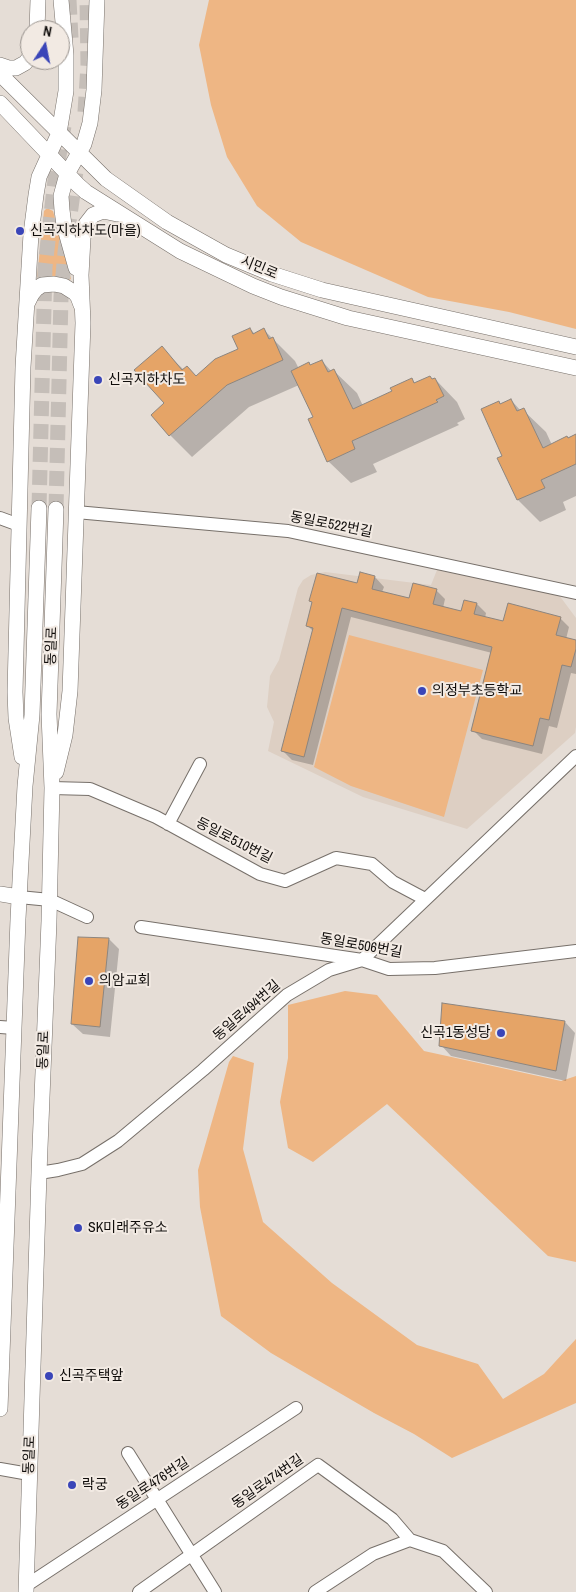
<!DOCTYPE html>
<meta charset="utf-8">
<style>
body{margin:0}
#map{position:relative;width:576px;height:1592px;overflow:hidden;background:#e5ddd6;font-family:"Archivo Narrow",sans-serif}
canvas{display:block}
.north{position:absolute;left:20px;top:20px;width:50px;height:50px;box-sizing:border-box;background:#f2eae3;border:1px solid #98928d;border-radius:50%;rotate:11deg;font-size:14px;font-weight:700;line-height:20px;text-align:center;color:#100d0b}
.north::after{content:'';display:block;margin:auto;width:18px;height:22px;background:#3a45b8;clip-path:polygon(50% 0,100% 100%,50% 72%,0 100%)}
</style>
<div id="map">
<canvas width="576" height="1592"></canvas>
<div class="north">N</div>
</div>
<script>
const g = document.querySelector('canvas').getContext('2d');
g.lineJoin = 'round';
function paint(path, color) {
  g.fillStyle = color;
  g.fill(path, 'evenodd');
}
function poly(rows) {
  const path = new Path2D();
  for (const r of rows) {
    path.moveTo(r[0], r[1]);
    for (let i = 2; i < r.length; i += 2) path.lineTo(r[i], r[i + 1]);
  }
  return path;
}
function strokePath(path, color, width, dash) {
  g.strokeStyle = color;
  g.lineWidth = width;
  g.lineCap = dash ? 'butt' : 'round';
  g.setLineDash(dash || []);
  g.stroke(path);
}
function write(font, color, halo, rows, align = 'center') {
  g.font = font + ' "Archivo Narrow","Noto Sans KR",sans-serif';
  g.lineWidth = 4;
  g.setLineDash([]);
  g.textBaseline = 'middle';
  g.strokeStyle = halo;
  g.fillStyle = color;
  for (const [text, x, y, turn = 0] of rows) {
    g.save();
    g.translate(x, y);
    g.rotate((+turn || 0) * Math.PI / 180);
    g.textAlign = isNaN(turn) ? turn : align;
    if (halo) g.strokeText(text, 0, 0);
    g.fillText(text, 0, 0);
    g.restore();
  }
}
paint(poly([
 [437,570,559,595,576,618,576,727,575,733,467,829,363,797,268,751,274,722,267,707,270,676,279,660,298,588,303,580,311,575,325,572,431,585]
]), '#ddcfc3');
paint(poly([
 [209,0,576,0,576,329,509,312,428,297,301,242,257,206,227,157,211,105,199,45],
 [46,209,49,209,53,211,71,279,69,280,37,277,44,211],
 [349,635,483,670,444,817,351,786,314,767],
 [345,991,377,995,424,1051,561,1081,576,1076,576,1262,548,1256,387,1104,313,1162,288,1148,280,1102,288,1058,288,1005],
 [233,1056,254,1063,243,1149,263,1222,332,1283,417,1345,478,1364,503,1399,544,1374,576,1339,576,1403,452,1458,414,1434,374,1413,271,1353,221,1316,200,1207,198,1170,229,1062]
]), '#eeb684');
paint(poly([
 [250,329,255,334,264,330,295,361,299,369,311,366,322,361,332,372,334,371,357,393,363,406,393,392,411,379,416,384,435,379,457,402,465,419,457,423,459,425,373,464,377,472,351,483,328,461,314,418,299,385,249,407,192,457,170,435,161,348,184,370,196,377,239,350],
 [511,400,521,411,523,410,546,432,552,445,576,434,576,496,563,502,566,510,540,522,518,500,499,459,504,457,500,405],
 [361,574,375,577,384,587,382,592,410,599,436,590,445,599,443,608,462,613,477,604,486,613,485,618,504,623,560,618,569,627,566,639,576,641,576,674,571,673,557,728,549,726,542,754,482,739,473,730,492,653,351,617,313,765,292,760,283,751,313,631,308,626,313,603,311,601,358,585],
 [109,939,119,949,110,1037,83,1034,72,1024],
 [565,1022,575,1033,566,1081,451,1056,441,1045]
]), '#0003');
const building = poly([
 [250,328,253,334,264,328,269,339,273,337,283,360,227,385,169,436,151,415,164,403,134,370,162,346,182,370,187,366,196,376,215,359,238,349,232,336,250,328],
 [322,360,328,372,334,369,353,409,392,391,390,388,412,378,414,383,430,376,432,379,435,378,444,396,436,400,438,402,352,441,355,449,327,462,308,419,313,417,291,371,309,362,310,365,322,360],
 [511,399,517,411,524,408,543,448,567,436,568,438,576,434,576,464,541,480,545,488,517,500,497,458,502,456,481,409,499,401,500,404,511,399],
 [360,572,375,576,372,589,409,598,413,583,437,589,433,604,461,611,464,600,477,603,474,614,503,621,508,603,561,617,556,635,576,640,576,649,571,667,562,665,549,720,540,718,533,746,471,731,492,647,342,608,304,757,281,751,313,628,306,626,312,602,309,601,317,573,357,583,360,572],
 [78,937,109,938,100,1027,71,1024,78,937],
 [442,1003,565,1021,556,1071,439,1046,442,1003]
]);
paint(building, '#e5a467');
strokePath(building, '#8c857f', 1);
strokePath(poly([
 [69,0,71,38],
 [85,112,88,65,87,0],
 [39,508,45,267,55,180,64,126],
 [56,509,61,297,65,252,76,171]
]), '#c5beb8', 15, [15, 8]);
const minor = poly([
 [76,512,288,531,576,593],
 [0,518,19,525],
 [52,788,90,789,156,817,260,874,285,881,336,858,372,864,393,882,425,899],
 [168,824,200,764],
 [19,897,50,900,87,917],
 [141,927,362,960,389,969,435,968,576,951],
 [0,1027,14,1028],
 [39,1173,58,1170,82,1164,118,1141,203,1070,287,995,329,970,362,960,576,756],
 [128,1453,215,1592],
 [0,1469,29,1474],
 [27,1585,296,1408],
 [139,1592,318,1465,392,1519,410,1540],
 [315,1592,373,1554,410,1540,443,1551,486,1592]
]);
const tertiary = poly([
 [37,30,38,0],
 [0,65,9,68,16,68,25,63,30,57],
 [0,74,106,179,167,222,226,255,272,274,322,290,576,347],
 [0,103,78,185,86,192,180,251,253,286,281,297,348,318,576,368],
 [76,268,64,225,62,210,61,196,67,174,84,144,90,123,94,90,97,0],
 [27,304,32,294,36,289,42,285,54,284,64,286,75,293,78,297,81,305],
 [22,757,16,718,15,692,23,367,31,234,36,195,39,177,59,133,66,91,66,55,61,0],
 [56,772,65,735,70,691,83,323,81,275,83,238,86,224,93,215,103,211,117,214],
 [0,894,19,897],
 [0,1409,18,919,25,786,32,715,39,508],
 [26,1592,39,1173,49,921,52,788,49,714,56,509]
]);
strokePath(minor, '#77706a', 14);
strokePath(tertiary, '#77706a', 16);
strokePath(minor, '#fff', 12);
strokePath(tertiary, '#fff', 15);
for (const [x, y, r, color] of [
 [20,231,5,"#3a45b8"],
 [98,380,5,"#3a45b8"],
 [422,691,5,"#3a45b8"],
 [89,981,5,"#3a45b8"],
 [501,1033,5,"#3a45b8"],
 [78,1228,5,"#3a45b8"],
 [49,1376,5,"#3a45b8"],
 [72,1485,5,"#3a45b8"]
]) {
  const dot = new Path2D();
  dot.arc(x, y, r, 0, 2 * Math.PI);
  g.fillStyle = color;
  g.fill(dot);
  strokePath(dot, '#f2eae3', 2);
}
write('14px', '#100d0b', '#f2eae3', [
 ["신곡지하차도(마을)",30,231],
 ["신곡지하차도",108,380],
 ["의정부초등학교",432,691],
 ["의암교회",99,981],
 ["신곡1동성당",491,1033,"right"],
 ["SK미래주유소",88,1228],
 ["신곡주택앞",59,1376],
 ["락궁",82,1485]
], 'left');
write('14px', '#100d0b', '#f2eae3', [
 ["시민로",259,268,22],
 ["동일로522번길",331,525,11],
 ["동일로",52,646,-88],
 ["동일로510번길",234,841,27],
 ["동일로506번길",361,946,10],
 ["동일로494번길",247,1011,-41],
 ["동일로",44,1050,-88],
 ["동일로",30,1455,-88],
 ["동일로474번길",268,1482,-35],
 ["동일로476번길",153,1484,-33]
]);
</script>
